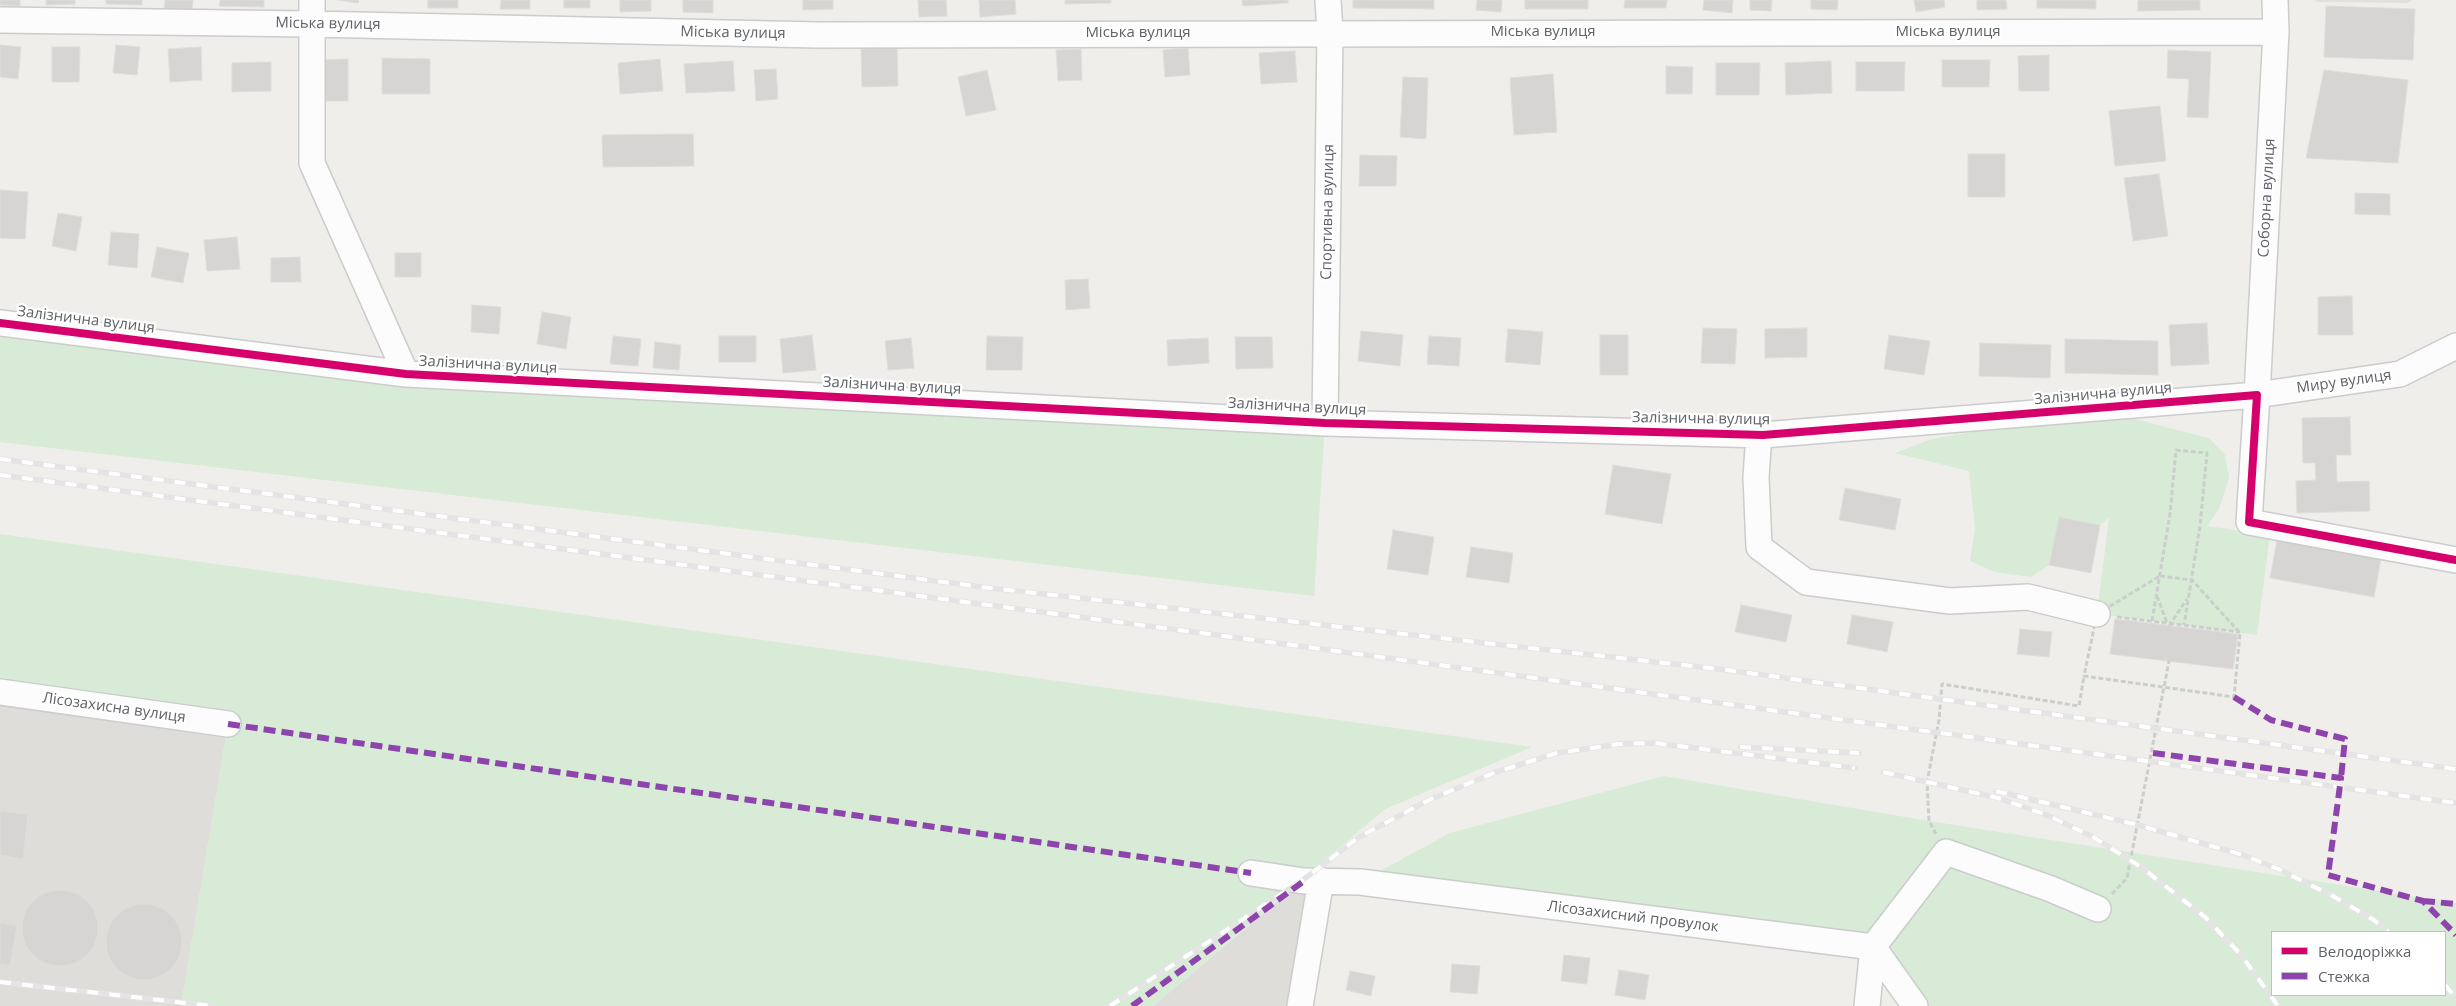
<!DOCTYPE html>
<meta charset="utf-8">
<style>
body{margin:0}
#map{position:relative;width:2456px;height:1006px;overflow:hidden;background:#efeeea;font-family:"Open Sans",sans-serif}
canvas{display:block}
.legend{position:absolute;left:2271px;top:931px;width:175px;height:65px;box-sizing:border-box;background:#fff;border:1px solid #bfc1c3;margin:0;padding:6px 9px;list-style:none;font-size:15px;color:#5f6368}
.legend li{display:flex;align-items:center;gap:10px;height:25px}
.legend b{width:25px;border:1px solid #bfc1c3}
</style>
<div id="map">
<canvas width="2456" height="1006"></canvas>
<ul class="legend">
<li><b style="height:6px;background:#d6006c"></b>Велодоріжка</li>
<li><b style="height:6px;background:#8e44ad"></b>Стежка</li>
</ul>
</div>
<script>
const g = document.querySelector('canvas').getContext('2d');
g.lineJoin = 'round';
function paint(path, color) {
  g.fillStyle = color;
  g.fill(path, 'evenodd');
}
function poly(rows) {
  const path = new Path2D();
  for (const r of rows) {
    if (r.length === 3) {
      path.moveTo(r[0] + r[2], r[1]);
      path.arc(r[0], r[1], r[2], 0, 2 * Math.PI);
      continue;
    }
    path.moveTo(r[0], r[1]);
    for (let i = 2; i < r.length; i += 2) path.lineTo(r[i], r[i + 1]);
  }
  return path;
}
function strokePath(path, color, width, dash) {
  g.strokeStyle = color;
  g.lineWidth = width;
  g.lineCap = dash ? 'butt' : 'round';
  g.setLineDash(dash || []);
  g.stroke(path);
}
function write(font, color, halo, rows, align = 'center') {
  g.font = font + ' "Open Sans",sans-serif';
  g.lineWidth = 4.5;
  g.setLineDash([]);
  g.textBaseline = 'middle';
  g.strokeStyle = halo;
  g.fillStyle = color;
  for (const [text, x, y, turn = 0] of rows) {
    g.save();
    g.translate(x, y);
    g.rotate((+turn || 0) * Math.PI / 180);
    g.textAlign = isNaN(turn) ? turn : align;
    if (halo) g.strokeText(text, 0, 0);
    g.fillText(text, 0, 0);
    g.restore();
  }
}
paint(poly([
 [0,692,228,724,181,1006,0,1006],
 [1303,880,1321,880,1300,1006,1153,1006]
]), '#dfddda');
paint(poly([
 [2315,0,2413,0,2407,3,2318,2]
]), '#e2e0da');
paint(poly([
 [0,323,406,374,1325,423,1314,596,0,442],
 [2131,418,2209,438,2225,455,2229,478,2219,509,2207,526,2270,535,2257,635,2097,614,2109,518,2100,525,2059,517,2049,565,2031,577,1995,572,1970,561,1975,529,1969,471,1895,453,1932,439,2002,427],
 [0,534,1532,747,1385,809,1153,1006,181,1006,228,724,0,692],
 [1664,776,1929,821,2456,903,2456,1006,1915,1006,1873,947,1360,882,1450,833],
 [2272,932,2445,932,2445,995,2272,995]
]), '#d8ebd6');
const building = poly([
 [0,0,20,0,20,6,0,5,0,0],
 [46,0,75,0,75,4,46,5,46,0],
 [106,0,142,0,142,5,106,4,106,0],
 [165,0,193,0,192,11,164,9,165,0],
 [220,0,264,0,264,7,219,6,220,0],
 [338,0,359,0,358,3,338,0],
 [428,0,458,0,458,8,428,8,428,0],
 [501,0,530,0,530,9,500,9,501,0],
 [564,0,590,0,590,8,564,8,564,0],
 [620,0,651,0,651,11,620,12,620,0],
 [683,0,713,0,713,13,683,12,683,0],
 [803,0,833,0,833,9,803,10,803,0],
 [918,0,946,0,947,16,919,17,918,0],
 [979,0,1015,0,1016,14,980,17,979,0],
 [1065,0,1111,0,1111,3,1065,4,1065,0],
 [1242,0,1288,0,1288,3,1243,6,1242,0],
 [1353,0,1434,0,1434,9,1353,8,1353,0],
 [1477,0,1502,0,1501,12,1476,10,1477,0],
 [1525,0,1588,0,1588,9,1525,9,1525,0],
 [1625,0,1667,0,1666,8,1624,8,1625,0],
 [1704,0,1733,0,1732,13,1703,10,1704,0],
 [1750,0,1772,0,1771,11,1750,10,1750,0],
 [1811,0,1838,0,1837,10,1811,9,1811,0],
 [1914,0,1944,0,1945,7,1916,12,1914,0],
 [1977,0,2006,0,2007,9,1977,10,1977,0],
 [2037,0,2096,0,2096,9,2037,8,2037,0],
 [2138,0,2200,0,2200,10,2138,11,2138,0],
 [2326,6,2415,9,2413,60,2324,57,2326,6],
 [0,45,21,47,18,79,0,77,0,45],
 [116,45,140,47,137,75,113,73,116,45],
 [897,46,898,86,862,87,861,47,897,46],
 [52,47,80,47,79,82,52,82,52,47],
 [201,47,202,80,170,82,168,49,201,47],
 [1188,48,1190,75,1165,77,1163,50,1188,48],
 [1081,49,1082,80,1058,81,1056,50,1081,49],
 [2168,50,2211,52,2208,118,2187,117,2189,79,2167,78,2168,50],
 [1295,51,1297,82,1261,84,1259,53,1295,51],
 [2049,55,2049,91,2019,91,2018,56,2049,55],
 [382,58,430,59,430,94,382,94,382,58],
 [348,59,348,101,323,101,321,60,348,59],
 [660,59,663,91,620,94,618,63,660,59],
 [1942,60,1990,60,1989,87,1942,87,1942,60],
 [733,61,735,91,686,93,684,64,733,61],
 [1831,61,1832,93,1786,95,1785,63,1831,61],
 [271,62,271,91,232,92,232,63,271,62],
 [1856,62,1905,62,1904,91,1856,91,1856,62],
 [1716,63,1760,63,1759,95,1716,95,1716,63],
 [1666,66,1693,67,1692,94,1666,94,1666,66],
 [776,69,778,99,756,101,754,70,776,69],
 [987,70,996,110,966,116,958,77,987,70],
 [2324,70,2408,80,2398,163,2306,158,2324,70],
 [1553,74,1557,132,1514,135,1510,78,1553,74],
 [1403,77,1428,78,1426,139,1400,137,1403,77],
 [2160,106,2166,161,2115,166,2109,111,2160,106],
 [693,134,694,166,603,167,602,135,693,134],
 [1968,154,2005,154,2005,197,1968,197,1968,154],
 [1360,155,1397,156,1396,186,1359,186,1360,155],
 [2159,174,2168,236,2133,241,2124,178,2159,174],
 [0,190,28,192,25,239,0,238,0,190],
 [2355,193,2390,194,2390,215,2355,214,2355,193],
 [58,213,82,217,76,251,52,246,58,213],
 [111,232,139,234,137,268,108,265,111,232],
 [237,237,240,269,207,271,204,240,237,237],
 [157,247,189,253,183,283,151,277,157,247],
 [395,253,421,253,421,277,395,277,395,253],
 [300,257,301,282,271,282,271,258,300,257],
 [1088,279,1090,308,1066,310,1065,280,1088,279],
 [2352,296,2353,335,2318,335,2318,297,2352,296],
 [472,305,501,307,499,334,471,332,472,305],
 [542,312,571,317,566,349,537,344,542,312],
 [2207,323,2209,364,2171,366,2169,325,2207,323],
 [1703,328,1737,329,1735,364,1701,363,1703,328],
 [1807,328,1807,357,1765,358,1765,329,1807,328],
 [1508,329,1543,332,1540,365,1505,362,1508,329],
 [1361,331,1403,335,1400,366,1358,361,1361,331],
 [812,335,816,370,783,373,780,339,812,335],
 [1600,335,1628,335,1628,375,1600,375,1600,335],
 [1889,335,1930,341,1924,375,1884,369,1889,335],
 [613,336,641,339,638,366,610,364,613,336],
 [719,336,756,336,756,362,719,362,719,336],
 [987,336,1023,337,1022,370,986,370,987,336],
 [1429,336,1461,338,1459,366,1427,364,1429,336],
 [1235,337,1272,337,1273,368,1236,369,1235,337],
 [911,338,914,368,888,370,885,341,911,338],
 [1208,338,1209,363,1168,366,1167,340,1208,338],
 [2065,339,2158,341,2158,375,2065,373,2065,339],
 [655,342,681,345,679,370,653,368,655,342],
 [1980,343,2051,345,2050,378,1979,376,1980,343],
 [2350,417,2351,455,2336,455,2337,482,2369,481,2370,511,2297,513,2296,481,2316,480,2315,463,2303,463,2302,418,2350,417],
 [1613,465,1671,474,1662,524,1605,514,1613,465],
 [1845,488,1901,499,1895,530,1839,520,1845,488],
 [2059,517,2100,525,2091,573,2049,565,2059,517],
 [1393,530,1434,537,1428,575,1387,569,1393,530],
 [2278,534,2382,553,2374,597,2270,578,2278,534],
 [1471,547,1513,553,1509,583,1466,577,1471,547],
 [1741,605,1792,615,1786,642,1735,632,1741,605],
 [1852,615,1893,622,1887,652,1847,644,1852,615],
 [2115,619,2238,634,2233,669,2110,654,2115,619],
 [2020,629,2052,632,2049,657,2017,654,2020,629],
 [0,811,28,814,23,859,0,855,0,811],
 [60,928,38],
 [144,942,38],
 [0,923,17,926,10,965,0,964,0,923],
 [1564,955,1590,958,1587,984,1561,981,1564,955],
 [1452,964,1480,966,1477,994,1450,992,1452,964],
 [1619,970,1649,975,1645,1000,1615,995,1619,970],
 [1350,971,1375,976,1371,996,1346,990,1350,971]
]);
paint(building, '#d6d5d3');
strokePath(building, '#deddd9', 1);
const minor = poly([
 [312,0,312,163,406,374],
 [2275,0,2276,32,2257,395,2400,374,2456,346],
 [0,20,311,24,818,35,2276,32],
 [0,323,406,374,1325,423,1763,435,2257,395,2249,522,2456,560],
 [1325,423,1330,32,1328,0],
 [1759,434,1756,477,1759,547,1806,582,1950,601,2028,597,2097,614],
 [0,692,228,724],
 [1251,873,1304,881,1360,882,1873,947,1915,1006],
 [1873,947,1946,852,2051,889,2098,909],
 [1300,1006,1321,880],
 [1867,1006,1873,947]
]);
strokePath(minor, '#cbcccc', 28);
strokePath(poly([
 [2160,576,2192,580,2240,633,2234,697,2084,676,2097,614,2160,576],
 [2157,596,2167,623],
 [2117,617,2240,632],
 [2152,621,2170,514,2176,450,2207,453,2200,526,2184,625],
 [2169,626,2187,599],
 [1936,834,1929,821,1927,782,1939,720,1942,684,2079,706,2084,676],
 [2112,894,2127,878,2169,661]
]), '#cacfcc', 3, [5, 2.5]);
strokePath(minor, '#fdfcfc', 25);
const rail = poly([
 [0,459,990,588,1719,669,2456,769],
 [0,475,1277,643,2456,803],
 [1740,747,1859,753],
 [1883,772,1998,798,2047,815,2093,837,2141,867,2205,917,2241,955,2278,1006],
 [1996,791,2138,825,2243,855,2278,869,2331,895,2374,920,2388,932],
 [0,982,213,1006],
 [2445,985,2456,998],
 [1110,1006,1303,880,1359,837,1429,800,1496,772,1557,753,1619,744,1655,743,1855,768]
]);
strokePath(rail, '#e4e4e4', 5.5);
strokePath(rail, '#fff', 4, [11]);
strokePath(poly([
 [2234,697,2271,720,2345,739,2341,778],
 [228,724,1251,873],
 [2153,753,2341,778,2328,875,2423,901,2456,935],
 [2423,901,2456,904],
 [1132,1006,1304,881]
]), '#8e44ad', 6, [12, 6]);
strokePath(poly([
 [0,323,406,374,1325,423,1763,435,2257,395,2249,522,2456,560]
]), '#d6006c', 8);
write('15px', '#5f6368', '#fff', [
 ["Міська вулиця",328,24,1],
 ["Міська вулиця",1543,32],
 ["Міська вулиця",1948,32],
 ["Міська вулиця",733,33,1],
 ["Міська вулиця",1138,33],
 ["Соборна вулиця",2267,198,-87],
 ["Спортивна вулиця",1328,212,-89],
 ["Залізнична вулиця",86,320,7],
 ["Залізнична вулиця",488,365,3],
 ["Миру вулиця",2344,382,-8],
 ["Залізнична вулиця",892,386,3],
 ["Залізнична вулиця",2103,394,-5],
 ["Залізнична вулиця",1297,407,3],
 ["Залізнична вулиця",1701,419,1],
 ["Лісозахисна вулиця",114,708,8],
 ["Лісозахисний провулок",1633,917,7]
]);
</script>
